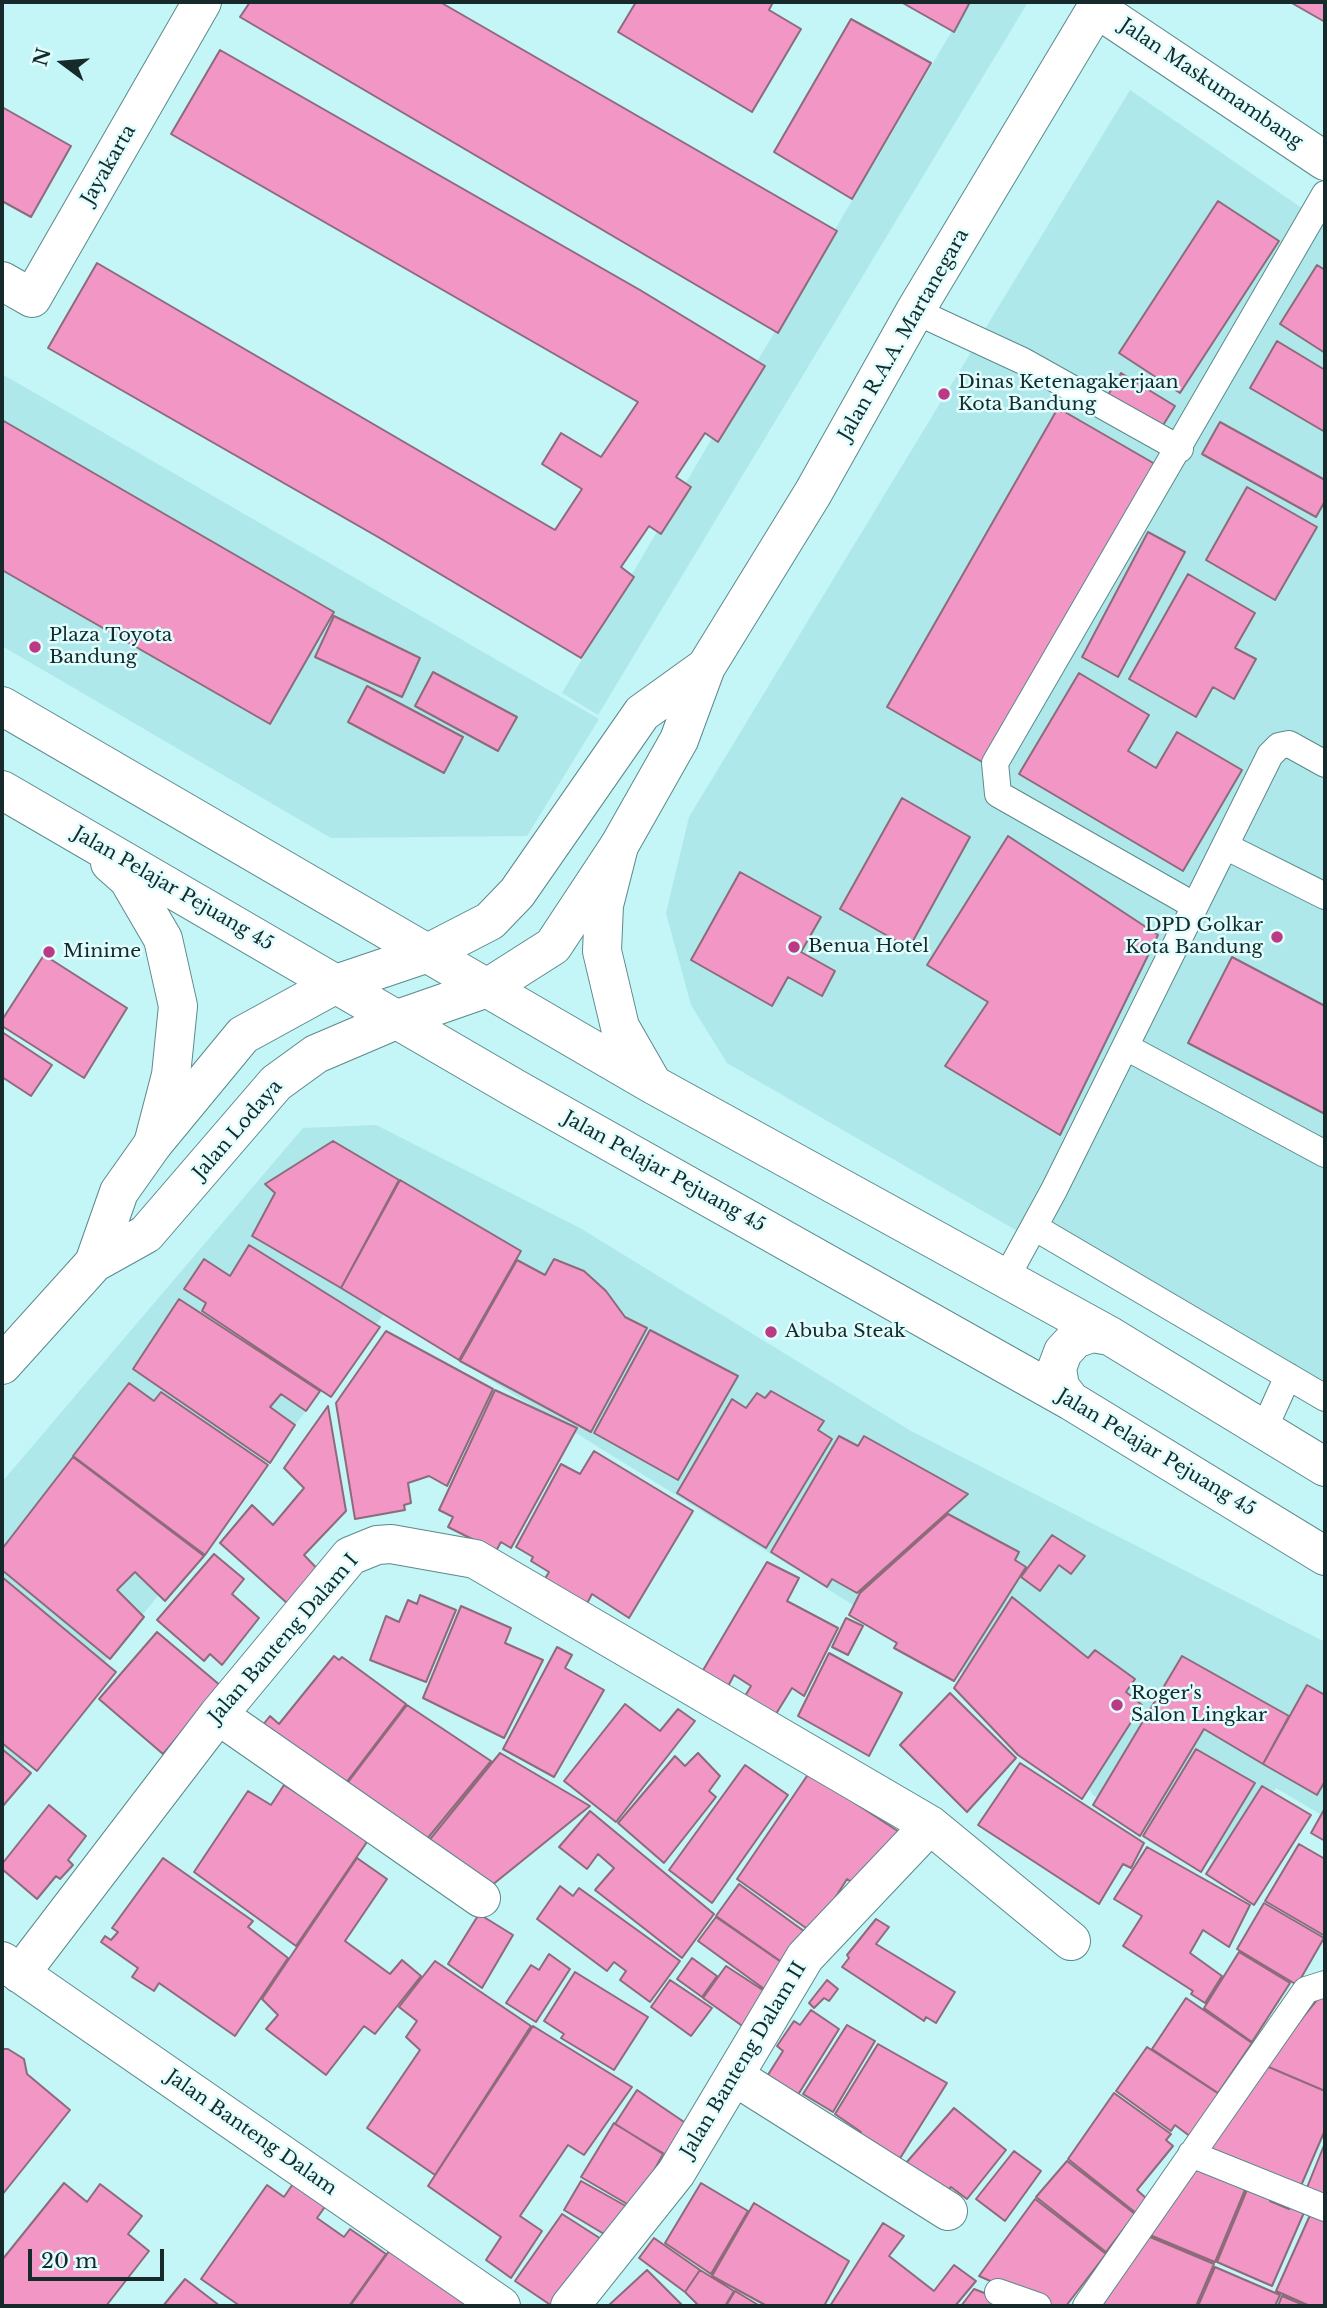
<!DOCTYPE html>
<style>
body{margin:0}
#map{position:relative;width:1327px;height:2308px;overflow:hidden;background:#c4f5f7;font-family:"Libre Baskerville",serif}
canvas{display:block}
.frame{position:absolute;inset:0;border:4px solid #172a2b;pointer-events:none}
.north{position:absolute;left:28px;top:28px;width:70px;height:70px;-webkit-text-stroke:5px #e1feff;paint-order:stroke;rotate:286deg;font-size:19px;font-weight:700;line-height:28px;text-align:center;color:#172a2b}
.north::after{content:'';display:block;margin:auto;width:24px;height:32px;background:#172a2b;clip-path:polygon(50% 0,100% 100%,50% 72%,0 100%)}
.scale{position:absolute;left:28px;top:2249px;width:136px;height:32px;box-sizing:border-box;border:4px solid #172a2b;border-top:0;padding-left:9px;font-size:21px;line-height:24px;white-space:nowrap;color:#172a2b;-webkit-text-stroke:5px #e1feff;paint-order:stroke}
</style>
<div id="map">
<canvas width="1327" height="2308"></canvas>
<div class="frame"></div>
<div class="north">N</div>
<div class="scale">20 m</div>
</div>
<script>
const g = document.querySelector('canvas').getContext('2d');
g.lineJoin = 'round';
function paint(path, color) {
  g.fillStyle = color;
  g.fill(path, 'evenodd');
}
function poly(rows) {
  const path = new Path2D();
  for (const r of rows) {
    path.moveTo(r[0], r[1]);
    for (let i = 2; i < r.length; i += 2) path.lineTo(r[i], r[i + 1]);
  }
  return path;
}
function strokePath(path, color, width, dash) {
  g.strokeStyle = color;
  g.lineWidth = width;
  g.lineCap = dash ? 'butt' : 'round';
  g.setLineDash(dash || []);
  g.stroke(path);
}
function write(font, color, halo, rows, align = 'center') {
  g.font = font + ' "Libre Baskerville",serif';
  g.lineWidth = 5;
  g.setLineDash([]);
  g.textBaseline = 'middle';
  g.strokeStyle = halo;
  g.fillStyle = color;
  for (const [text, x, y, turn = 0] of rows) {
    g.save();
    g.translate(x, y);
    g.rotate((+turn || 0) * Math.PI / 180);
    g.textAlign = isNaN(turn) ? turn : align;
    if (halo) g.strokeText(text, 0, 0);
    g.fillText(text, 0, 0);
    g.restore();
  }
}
paint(poly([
 [969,2,1028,2,598,715,562,693],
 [1130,90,1325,224,1325,1409,727,1063,691,1005,666,913,689,817],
 [2,374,599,719,527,836,331,838,2,646],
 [376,1125,580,1228,911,1431,1325,1642,1325,1817,1276,1788,1221,1864,1093,1795,1050,1727,384,1314,2,1790,2,1482,303,1128]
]), '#aee8ea');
const building = poly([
 [250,2,440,2,837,231,778,333,240,17,250,2],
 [636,2,773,2,769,10,801,29,752,112,618,32,636,2],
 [901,2,970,2,954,32,901,2],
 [1290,2,1325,2,1325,22,1290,2],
 [851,19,931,63,852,199,774,152,851,19],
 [220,50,640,290,765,366,718,442,705,433,676,477,691,487,661,534,649,526,621,567,634,577,581,658,378,537,48,348,97,263,555,530,582,489,542,464,561,433,601,457,638,402,171,134,220,50],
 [2,107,71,146,31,217,2,201,2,107],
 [1218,201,1279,241,1180,393,1119,353,1218,201],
 [1317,265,1325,270,1325,353,1280,324,1317,265],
 [1277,341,1325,370,1325,432,1250,388,1277,341],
 [1121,373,1175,406,1157,435,1104,402,1121,373],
 [1058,408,1155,464,984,763,887,707,1058,408],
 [2,420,334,612,270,724,2,570,2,420],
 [1220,422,1325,480,1325,501,1316,517,1202,454,1220,422],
 [1247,487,1317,527,1275,600,1206,560,1247,487],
 [1148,532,1185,552,1118,677,1082,657,1148,532],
 [1188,574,1255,613,1235,648,1256,659,1234,699,1213,687,1196,717,1129,679,1188,574],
 [334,616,420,658,402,697,315,657,334,616],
 [433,672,517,717,498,751,415,706,433,672],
 [1079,673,1149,715,1128,751,1156,768,1177,732,1242,770,1183,871,1019,774,1079,673],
 [367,686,463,737,444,773,348,722,367,686],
 [902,798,970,837,909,948,840,909,902,798],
 [1008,836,1158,935,1060,1135,945,1066,988,1002,927,965,1008,836],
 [740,872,821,917,801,952,835,971,822,996,788,977,772,1006,691,960,740,872],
 [44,955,127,1008,84,1078,2,1026,2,1020,44,955],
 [1232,957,1325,1006,1325,1114,1188,1043,1232,957],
 [2,1032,52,1065,31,1096,2,1077,2,1032],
 [333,1141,399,1180,341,1288,252,1236,275,1193,265,1184,333,1141],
 [400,1180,521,1251,459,1360,341,1288,400,1180],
 [249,1245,380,1327,331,1397,202,1311,206,1303,184,1289,204,1259,230,1276,249,1245],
 [554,1259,584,1271,606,1291,625,1317,647,1328,591,1432,460,1361,517,1260,545,1275,554,1259],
 [179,1299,320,1391,306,1411,281,1394,270,1407,295,1425,270,1463,133,1369,179,1299],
 [650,1330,738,1376,678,1480,594,1433,650,1330],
 [386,1331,493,1389,447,1486,429,1476,408,1483,411,1503,404,1505,405,1510,355,1519,336,1403,386,1331],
 [129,1383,154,1401,161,1392,268,1465,205,1555,73,1456,129,1383],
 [495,1390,577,1428,511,1548,501,1542,496,1551,448,1527,453,1517,439,1510,495,1390],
 [771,1391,824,1421,818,1430,832,1439,766,1548,677,1493,732,1399,746,1408,757,1393,765,1398,771,1391],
 [328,1406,346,1511,304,1555,328,1580,297,1612,220,1543,252,1505,273,1525,304,1488,284,1468,328,1406],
 [839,1436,858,1446,864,1436,968,1494,857,1593,832,1579,827,1587,771,1552,839,1436],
 [594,1451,693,1511,629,1618,592,1594,582,1613,540,1587,549,1572,531,1561,533,1557,516,1547,561,1464,580,1474,594,1451],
 [73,1457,204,1556,165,1601,135,1572,117,1590,144,1617,110,1659,2,1570,2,1549,73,1457],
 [948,1514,1019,1552,1015,1560,1026,1567,954,1681,894,1648,897,1643,849,1615,860,1593,948,1514],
 [1052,1535,1085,1556,1071,1574,1059,1565,1040,1591,1021,1577,1052,1535],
 [214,1554,244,1579,232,1594,259,1618,222,1665,210,1654,204,1661,157,1620,214,1554],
 [767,1562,799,1578,787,1601,838,1628,804,1696,792,1688,771,1722,741,1703,751,1686,734,1675,724,1694,699,1677,767,1562],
 [2,1577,116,1672,37,1771,2,1743,2,1577],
 [420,1595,456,1610,426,1682,370,1660,386,1616,399,1622,408,1600,417,1604,420,1595],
 [1012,1597,1088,1658,1095,1650,1135,1679,1126,1692,1142,1705,1082,1799,1018,1755,954,1688,1012,1597],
 [461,1606,511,1628,505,1643,543,1660,504,1738,423,1698,461,1606],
 [846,1618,863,1626,848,1655,832,1647,846,1618],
 [157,1632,221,1686,163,1754,99,1699,157,1632],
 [557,1647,572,1655,565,1668,604,1690,554,1777,503,1749,557,1647],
 [829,1653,902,1693,869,1756,798,1716,829,1653],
 [334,1656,339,1660,342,1657,406,1704,336,1796,255,1735,270,1716,279,1724,334,1656],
 [1182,1656,1289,1716,1263,1764,1204,1729,1140,1836,1093,1805,1182,1656],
 [1307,1685,1325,1695,1325,1781,1317,1795,1263,1764,1307,1685],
 [950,1693,1016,1758,967,1812,900,1745,950,1693],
 [625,1704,660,1731,678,1709,695,1721,616,1822,564,1781,625,1704],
 [407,1705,491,1761,418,1850,339,1794,407,1705],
 [2,1749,31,1773,2,1807,2,1749],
 [1196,1749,1255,1783,1201,1872,1143,1836,1196,1749],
 [500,1753,590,1806,481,1894,427,1843,500,1753],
 [698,1753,720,1776,709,1791,716,1797,664,1863,618,1823,675,1756,685,1766,698,1753],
 [1020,1763,1144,1843,1131,1868,1123,1864,1099,1904,978,1825,1020,1763],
 [745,1765,788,1795,712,1903,669,1870,745,1765],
 [809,1773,910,1839,863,1890,847,1879,813,1933,737,1879,809,1773],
 [284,1785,369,1839,296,1946,194,1872,248,1791,271,1805,284,1785],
 [1262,1786,1311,1815,1254,1905,1206,1874,1262,1786],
 [49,1805,86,1836,68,1860,73,1865,60,1879,56,1876,37,1899,2,1869,2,1864,49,1805],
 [1325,1808,1325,1841,1311,1833,1325,1808],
 [590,1811,714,1914,682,1958,595,1890,614,1868,598,1854,587,1869,559,1847,590,1811],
 [1299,1844,1325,1859,1325,1936,1265,1901,1299,1844],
 [1147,1847,1250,1905,1229,1947,1203,1930,1190,1953,1222,1976,1205,2003,1191,1994,1193,1991,1123,1946,1142,1916,1114,1899,1147,1847],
 [163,1858,253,1921,248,1927,288,1958,235,2036,159,1983,154,1991,132,1977,138,1968,101,1942,105,1936,111,1940,118,1932,112,1928,163,1858],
 [357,1858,387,1879,345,1941,390,1974,402,1960,421,1976,375,2034,364,2026,326,2075,266,2029,278,2015,262,1999,357,1858],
 [739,1884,808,1934,786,1965,716,1916,739,1884],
 [560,1886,573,1896,579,1888,680,1961,650,2002,620,1980,626,1971,614,1962,607,1971,537,1919,560,1886],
 [1264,1903,1324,1938,1297,1985,1237,1949,1264,1903],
 [479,1914,513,1935,482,1988,448,1964,479,1914],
 [716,1917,784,1964,767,1991,698,1941,716,1917],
 [876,1919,889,1927,876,1944,955,1992,936,2023,926,2017,924,2021,842,1967,849,1958,847,1955,876,1919],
 [1239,1952,1290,1983,1252,2042,1204,2008,1239,1952],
 [549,1954,570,1969,536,2022,506,2003,531,1965,539,1970,549,1954],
 [692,1958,717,1976,702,1997,677,1979,692,1958],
 [435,1961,531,2026,435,2175,367,2128,420,2050,406,2037,417,2021,399,2007,435,1961],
 [726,1966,772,1996,748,2030,703,1998,726,1966],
 [575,1972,648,2017,614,2070,561,2038,564,2034,544,2021,575,1972],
 [670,1980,712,2008,691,2036,651,2007,670,1980],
 [827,1980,838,1989,829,2001,824,1998,814,2008,809,2003,827,1980],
 [1325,1990,1325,2091,1264,2065,1325,1990],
 [1186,1998,1252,2043,1218,2093,1152,2049,1186,1998],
 [811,2010,839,2029,796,2098,766,2078,783,2051,777,2046,794,2021,800,2025,811,2010],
 [847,2025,875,2041,833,2112,803,2094,847,2025],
 [533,2026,632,2087,584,2155,568,2145,520,2216,542,2231,511,2278,486,2260,501,2237,428,2186,533,2026],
 [878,2044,947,2083,894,2168,855,2144,861,2132,835,2114,878,2044],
 [1147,2047,1219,2094,1191,2137,1175,2125,1171,2131,1116,2091,1147,2047],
 [2,2049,8,2049,24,2059,27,2074,70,2110,2,2195,2,2049],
 [1264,2065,1325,2091,1325,2130,1300,2188,1207,2147,1264,2065],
 [637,2090,690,2126,671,2158,615,2124,637,2090],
 [1114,2093,1171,2134,1166,2140,1173,2146,1137,2190,1147,2199,1136,2213,1068,2159,1114,2093],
 [954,2108,1006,2150,967,2199,951,2187,944,2195,906,2163,954,2108],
 [614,2123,663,2154,634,2208,581,2177,614,2123],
 [1325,2143,1325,2198,1306,2190,1325,2143],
 [1014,2151,1041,2171,1005,2221,976,2199,1014,2151],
 [1067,2161,1135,2214,1106,2252,1036,2197,1067,2161],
 [1193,2166,1247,2185,1215,2262,1145,2233,1193,2166],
 [301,2172,334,2194,317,2218,344,2237,350,2229,386,2254,349,2306,240,2306,201,2279,267,2185,284,2197,301,2172],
 [581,2181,633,2210,614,2240,564,2210,581,2181],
 [64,2183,87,2202,100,2184,142,2216,128,2234,149,2251,106,2306,2,2306,2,2260,64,2183],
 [701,2183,748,2211,711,2274,665,2243,701,2183],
 [1249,2185,1273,2195,1270,2201,1289,2209,1292,2202,1306,2208,1272,2286,1217,2262,1249,2185],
 [1035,2199,1106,2254,1066,2306,1047,2306,979,2276,1035,2199],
 [754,2203,849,2261,824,2306,767,2306,712,2276,754,2203],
 [1311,2213,1325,2219,1325,2306,1310,2306,1276,2291,1311,2213],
 [562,2214,609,2244,552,2306,515,2281,562,2214],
 [883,2223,904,2236,889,2256,934,2291,954,2265,976,2281,955,2306,830,2306,883,2223],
 [1143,2234,1214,2264,1196,2306,1104,2306,1092,2301,1143,2234],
 [654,2238,700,2270,685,2292,639,2258,654,2238],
 [397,2240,475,2306,350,2306,397,2240],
 [1215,2267,1280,2295,1275,2306,1198,2306,1215,2267],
 [647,2270,683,2306,608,2306,647,2270],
 [700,2270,734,2291,725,2306,699,2306,685,2292,700,2270],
 [185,2279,220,2306,163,2306,185,2279],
 [974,2289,1008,2302,1006,2306,961,2306,974,2289],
 [735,2291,760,2306,726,2306,735,2291],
 [1282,2296,1306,2306,1278,2306,1282,2296]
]);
paint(building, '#f296c5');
strokePath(building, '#8d6b7b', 2);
const lane = poly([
 [915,311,1023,361,1180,449],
 [1227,847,1325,896],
 [1195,906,1270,755,1279,746,1289,744,1325,764],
 [1126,1047,1325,1154],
 [1034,1227,1325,1398],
 [1006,1278,1054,1190,1195,906,998,794,995,763,1325,194],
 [1264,1429,1288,1376],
 [1191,2154,1325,2208],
 [998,2292,1038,2306],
 [1086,2306,1306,1990,1325,1984]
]);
const street = poly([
 [2,281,32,298,202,2],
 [218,1715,481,1898],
 [2,1961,501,2306],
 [20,1974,218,1715,350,1556,377,1545,391,1544,475,1559,930,1825,1071,1941],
 [734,2076,948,2211],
 [570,2306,676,2173,805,1957,930,1825]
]);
const secondary = poly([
 [1096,8,1325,161],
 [94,1263,119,1192,153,1144,243,1035,336,984,428,953,490,921,517,893,642,713,706,667],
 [2,1365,94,1263,146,1234,276,1083,316,1054,398,1019,487,988,553,946,619,846,679,740,706,667,813,493,915,311,1100,2]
]);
const primary = poly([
 [2,706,652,1084,1110,1336,1325,1467],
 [2,790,516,1089,1071,1401,1325,1556],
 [619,846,604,905,602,951,620,1027,651,1081],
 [110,863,128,879,163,939,178,1006,171,1075,153,1144],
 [1071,1401,1060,1387,1057,1368,1063,1352,1075,1339,1092,1333,1110,1336]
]);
strokePath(lane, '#5c898b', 28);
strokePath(street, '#5c898b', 40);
strokePath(secondary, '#5c898b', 40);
strokePath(primary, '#5c898b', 40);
strokePath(lane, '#fff', 26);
strokePath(street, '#fff', 38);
strokePath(secondary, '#fff', 38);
strokePath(primary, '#fff', 38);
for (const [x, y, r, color] of [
 [944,394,7,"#ba3a85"],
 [35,647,7,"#ba3a85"],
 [1277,937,7,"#ba3a85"],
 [794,947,7,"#ba3a85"],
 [49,952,7,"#ba3a85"],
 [771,1332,7,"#ba3a85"],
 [1117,1705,7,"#ba3a85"]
]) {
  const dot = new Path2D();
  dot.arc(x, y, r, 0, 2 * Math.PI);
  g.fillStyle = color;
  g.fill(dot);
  strokePath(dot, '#e1feff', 2.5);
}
write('19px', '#172a2b', '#e1feff', [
 ["Jalan Maskumambang",1211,84,34],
 ["Jayakarta",109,165,-60],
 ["Jalan R.A.A. Martanegara",904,335,-60],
 ["Jalan Pelajar Pejuang 45",173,889,30],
 ["Jalan Lodaya",238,1130,-49],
 ["Jalan Pelajar Pejuang 45",664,1172,29],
 ["Jalan Pelajar Pejuang 45",1156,1453,31],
 ["Jalan Banteng Dalam I",284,1639,-49],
 ["Jalan Banteng Dalam II",744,2060,-59],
 ["Jalan Banteng Dalam",251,2133,35]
]);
write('19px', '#172a2b', '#e1feff', [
 ["Dinas Ketenagakerjaan",958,383],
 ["Kota Bandung",958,405],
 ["Plaza Toyota",49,636],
 ["Bandung",49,658],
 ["DPD Golkar",1263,926,"right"],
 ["Kota Bandung",1263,948,"right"],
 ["Benua Hotel",808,947],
 ["Minime",63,952],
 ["Abuba Steak",785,1332],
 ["Roger's",1131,1694],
 ["Salon Lingkar",1131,1716]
], 'left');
</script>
